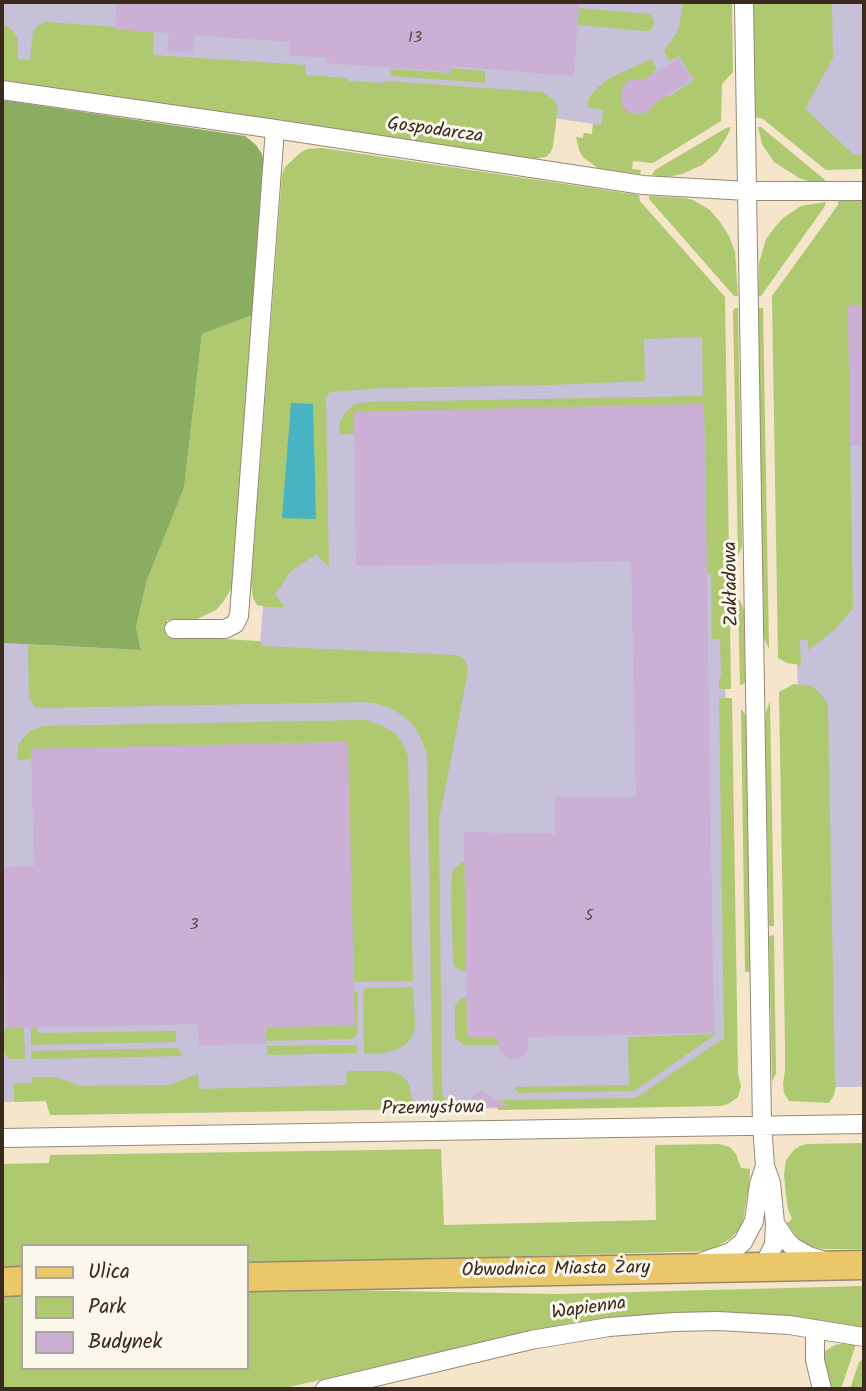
<!DOCTYPE html>
<meta charset="utf-8">
<style>
body{margin:0}
#map{position:relative;width:866px;height:1391px;overflow:hidden;background:#f4e5cb;font-family:Kalam,sans-serif}
canvas{display:block}
.frame{position:absolute;inset:0;border:4px solid #3b2a1e;pointer-events:none}
.legend{position:absolute;left:21px;top:1244px;width:228px;height:126px;box-sizing:border-box;background:#fbf7ec;border:2px solid #aea59a;margin:0;padding:9px 12px;list-style:none;font-size:21px;color:#3b2a1e}
.legend li{display:flex;align-items:center;gap:14px;height:35px}
.legend b{width:35px;border:2px solid #aea59a}
</style>
<div id="map">
<canvas width="866" height="1391"></canvas>
<div class="frame"></div>
<ul class="legend">
<li><b style="height:9px;background:#eac769"></b>Ulica</li>
<li><b style="height:19px;background:#aec96f"></b>Park</li>
<li><b style="height:19px;background:#ccafd4"></b>Budynek</li>
</ul>
</div>
<script>
const g = document.querySelector('canvas').getContext('2d');
g.lineJoin = 'round';
function paint(path, color) {
  g.fillStyle = color;
  g.fill(path, 'evenodd');
}
function poly(rows) {
  const path = new Path2D();
  for (const r of rows) {
    path.moveTo(r[0], r[1]);
    for (let i = 2; i < r.length; i += 2) path.lineTo(r[i], r[i + 1]);
  }
  return path;
}
function strokePath(path, color, width, dash) {
  g.strokeStyle = color;
  g.lineWidth = width;
  g.lineCap = dash ? 'butt' : 'round';
  g.setLineDash(dash || []);
  g.stroke(path);
}
function write(font, color, halo, rows, align = 'center') {
  g.font = font + ' Kalam,sans-serif';
  g.lineWidth = 6;
  g.setLineDash([]);
  g.textBaseline = 'middle';
  g.strokeStyle = halo;
  g.fillStyle = color;
  for (const [text, x, y, turn = 0] of rows) {
    g.save();
    g.translate(x, y);
    g.rotate((+turn || 0) * Math.PI / 180);
    g.textAlign = isNaN(turn) ? turn : align;
    if (halo) g.strokeText(text, 0, 0);
    g.fillText(text, 0, 0);
    g.restore();
  }
}
paint(poly([
 [2,2,714,2,715,94,581,147,584,133,592,134,593,124,554,118,2,60],
 [772,2,864,2,864,165,774,94],
 [851,224,864,224,864,1087,807,1087,797,657],
 [718,300,733,1088,583,1107,50,1115,46,1101,2,1102,2,643,259,656,280,395]
]), '#c6c0d9');
paint(poly([
 [683,2,732,2,733,72,722,84,721,121,653,163,633,161,632,169,641,170,640,174,599,169,583,157,579,150,576,137,583,138,584,133,592,134,593,124,601,125,603,110,587,107,589,98,597,88,610,78,651,59,657,69,653,72,668,97,694,80,679,56,670,61,664,51,676,34,679,27],
 [753,2,832,2,833,58,805,109,854,155,864,154,864,169,826,170,763,119,755,117],
 [579,8,649,14,654,19,654,24,651,30,646,31,578,25],
 [45,22,115,27,115,29,154,32,153,55,306,65,306,75,346,78,349,81,384,83,387,81,542,92,553,99,558,107,553,146,551,152,546,157,534,159,2,80,2,23,13,31,18,39,18,59,30,60,33,32,39,25],
 [452,68,485,71,485,83,391,76,391,69,451,73],
 [731,127,726,138,717,152,702,165,682,174,667,177,652,175,655,170,726,128],
 [758,127,761,127,825,180,825,183,811,182,799,178,774,162,762,144],
 [322,148,639,195,640,201,725,297,731,689,719,689,719,679,721,675,720,639,712,639,711,574,707,574,704,404,354,412,354,434,339,434,340,422,346,412,353,405,368,402,703,396,702,337,644,339,645,381,548,385,383,388,330,392,326,397,329,567,316,554,290,572,275,595,285,607,268,607,257,605,253,598,251,584,282,175,285,167,300,153,307,149],
 [649,196,684,198,693,200,710,210,720,222,729,236,735,252,738,296,734,296,649,199],
 [838,201,864,201,864,305,848,306,853,608,835,630,808,650,808,640,800,640,801,665,787,663,778,658,772,296,838,205],
 [826,202,825,206,761,296,758,296,759,263,766,239,775,227,783,218,801,206],
 [735,308,738,308,742,546,738,557,733,311],
 [758,308,763,308,769,649,764,638],
 [253,315,234,584,223,602,216,610,197,619,167,620,166,636,259,641,261,642,261,646,455,655,462,657,467,665,468,672,439,820,442,1093,449,1108,433,1109,427,755,420,736,409,720,391,708,375,703,363,702,40,708,35,707,29,699,28,645,141,650,136,627,147,580,184,488,202,334],
 [738,596,744,610,745,682,742,685,740,685],
 [794,684,811,686,819,692,826,701,828,708,835,1083,836,1086,834,1095,829,1103,789,1101,784,1093,783,1084,785,1070,785,1047,779,692],
 [719,698,732,698,738,1074,741,1086,738,1097,728,1104,721,1106,498,1110,498,1103,501,1100,636,1098,724,1038],
 [770,701,774,926,769,926,765,723,766,712],
 [741,709,746,715,750,972,745,972],
 [366,720,381,725,396,734,402,742,408,756,413,981,352,982,346,742,31,749,31,759,17,760,18,746,21,740,30,731,43,726],
 [462,862,465,862,466,971,463,972,455,967,453,961,451,891,452,873,455,868],
 [774,935,776,1073,772,1082,769,936],
 [413,987,415,1027,412,1037,406,1044,398,1049,380,1054,364,1053,363,993,366,988],
 [353,990,358,993,357,1034,352,1039,266,1041,266,1025],
 [467,996,467,1037,499,1037,499,1045,464,1045,455,1038,455,1006,459,1000],
 [31,1027,37,1027,38,1033,176,1031,176,1042,31,1045],
 [6,1028,24,1028,25,1059,10,1059,2,1051,2,1036],
 [716,1034,634,1091,521,1093,518,1093,515,1089,515,1087,629,1085,628,1037],
 [357,1045,357,1053,267,1055,267,1046],
 [178,1048,182,1056,32,1059,31,1051],
 [347,1071,388,1071,401,1075,408,1082,415,1109,50,1115,46,1101,14,1102,14,1083,31,1083,32,1077,56,1077,80,1086,169,1085,198,1074,199,1089,346,1085],
 [864,1143,864,1249,822,1249,806,1245,796,1236,787,1223,792,1219,788,1209,786,1195,784,1175,786,1160,794,1150,800,1146,807,1144],
 [719,1144,730,1147,736,1154,741,1168,750,1169,749,1192,747,1195,743,1222,737,1232,731,1238,710,1251,384,1260,301,1267,247,1268,247,1246,23,1246,23,1272,2,1273,2,1164,49,1163,50,1155,441,1149,444,1225,656,1220,655,1145],
 [864,1286,864,1328,795,1317,749,1314,671,1313,571,1323,473,1344,281,1389,2,1389,2,1294,23,1294,23,1368,247,1368,247,1290,285,1289,557,1294],
 [847,1343,856,1344,841,1389,827,1389,821,1357,825,1351,835,1345],
 [864,1359,864,1388,850,1389,859,1362]
]), '#aec96f');
paint(poly([
 [2,100,245,136,256,145,262,154,265,168,253,315,202,334,184,488,147,580,136,627,141,650,2,643]
]), '#8aad62');
paint(poly([
 [291,403,313,404,316,519,282,518]
]), '#47b3c3');
paint(poly([
 [117,2,579,2,574,76,451,66,451,72,326,63,326,58,289,55,290,42,194,35,193,53,167,51,169,33,115,29],
 [679,58,692,80,656,102,649,111,644,114,632,114,621,105,621,90,628,81,633,79,644,79],
 [864,305,864,446,850,446,848,306],
 [704,404,714,1033,529,1037,527,1051,523,1056,517,1059,509,1059,501,1053,496,1037,467,1037,464,832,555,834,555,797,636,797,631,561,356,566,354,412],
 [348,742,355,1025,265,1028,266,1044,199,1045,198,1024,6,1028,5,981,2,981,2,867,34,866,31,749],
 [481,1091,510,1106,478,1108,474,1106,471,1101,472,1096]
]), '#ccafd4');
const minor = poly([
 [2,90,275,129,643,185,747,191,864,191],
 [174,629,225,629,235,624,239,616,275,129],
 [2,1138,864,1124],
 [765,1166,771,1183,775,1223,787,1241,793,1247,809,1256,822,1260],
 [704,1261,731,1252,743,1242,754,1221,759,1184,765,1166,762,1125,744,2],
 [762,1268,774,1245,775,1223],
 [815,1329,815,1360,822,1389],
 [325,1389,531,1340,609,1327,674,1322,718,1321,789,1325,864,1337]
]);
const primary = poly([
 [247,1277,864,1265],
 [2,1282,23,1281]
]);
strokePath(minor, '#988874', 20);
strokePath(primary, '#988874', 31);
strokePath(minor, '#fff', 18);
strokePath(primary, '#eac769', 28);
write('16px', '#5f4b4c', null, [
 ["13",415,39],
 ["5",589,917],
 ["3",194,926]
]);
write('19px', '#3b2a1e', '#fbf7ec', [
 ["Gospodarcza",435,132,8],
 ["Zakładowa",733,584,-91],
 ["Przemysłowa",433,1110,-1],
 ["Obwodnica Miasta Żary",556,1271,-1],
 ["Wapienna",589,1310,-8]
]);
</script>
